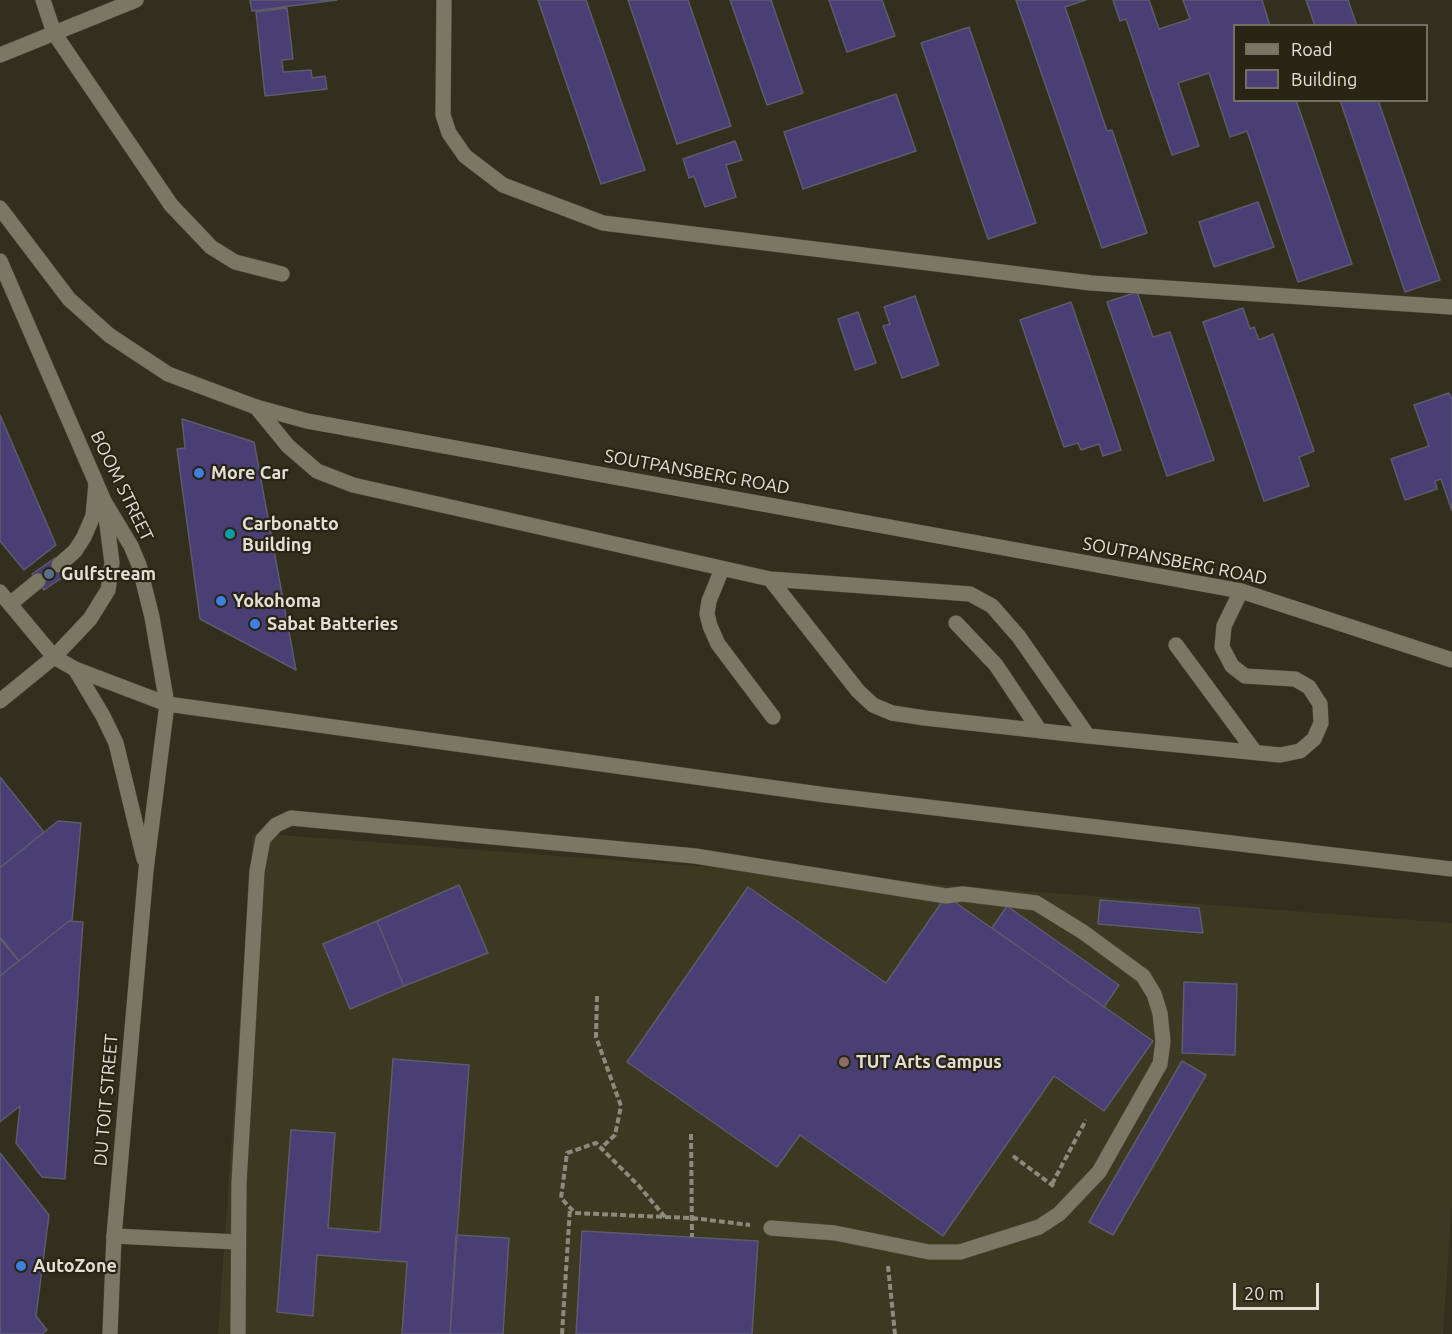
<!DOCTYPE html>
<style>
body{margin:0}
#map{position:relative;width:1452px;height:1334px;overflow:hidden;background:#322f1e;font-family:Ubuntu,sans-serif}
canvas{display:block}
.legend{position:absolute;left:1233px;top:24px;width:195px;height:78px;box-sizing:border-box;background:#282515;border:2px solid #727062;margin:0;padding:8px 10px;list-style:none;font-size:18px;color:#e2e0d6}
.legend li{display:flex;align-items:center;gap:12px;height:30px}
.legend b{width:30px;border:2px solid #727062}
.scale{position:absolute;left:1233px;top:1283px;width:86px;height:27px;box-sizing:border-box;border:3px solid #e2e0d6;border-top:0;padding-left:8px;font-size:18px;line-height:21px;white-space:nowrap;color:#e2e0d6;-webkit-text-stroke:4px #282515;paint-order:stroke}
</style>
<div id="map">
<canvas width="1452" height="1334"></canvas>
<ul class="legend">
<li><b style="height:8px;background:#7b7765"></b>Road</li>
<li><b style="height:16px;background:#493f75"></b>Building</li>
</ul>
<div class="scale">20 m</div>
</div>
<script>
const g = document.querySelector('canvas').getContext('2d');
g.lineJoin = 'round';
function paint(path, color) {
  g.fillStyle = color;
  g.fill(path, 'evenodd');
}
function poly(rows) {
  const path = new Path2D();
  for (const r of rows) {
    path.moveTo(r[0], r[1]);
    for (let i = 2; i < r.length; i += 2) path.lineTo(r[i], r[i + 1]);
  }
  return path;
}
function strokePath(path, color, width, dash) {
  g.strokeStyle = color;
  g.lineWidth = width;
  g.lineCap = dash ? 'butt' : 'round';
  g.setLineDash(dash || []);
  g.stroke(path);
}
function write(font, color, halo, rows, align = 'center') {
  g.font = font + ' Ubuntu,sans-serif';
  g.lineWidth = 4.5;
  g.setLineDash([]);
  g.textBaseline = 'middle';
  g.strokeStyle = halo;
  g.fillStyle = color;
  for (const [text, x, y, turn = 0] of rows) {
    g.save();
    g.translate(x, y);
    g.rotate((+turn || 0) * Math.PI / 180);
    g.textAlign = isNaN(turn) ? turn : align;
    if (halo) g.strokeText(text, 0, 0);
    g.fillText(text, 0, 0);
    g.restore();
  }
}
paint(poly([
 [253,833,1452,923,1452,1202,1443,1334,218,1334]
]), '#3d3822');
const building = poly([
 [250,0,337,0,252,11,250,0],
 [538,0,586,0,645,170,601,184,538,0],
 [628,0,688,0,731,126,677,144,628,0],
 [730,0,771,0,803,93,767,105,730,0],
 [829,0,882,0,895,36,847,52,829,0],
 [1016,0,1086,0,1065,7,1107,131,1112,130,1147,233,1102,248,1016,0],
 [1113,0,1149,0,1159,29,1190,19,1183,0,1262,0,1270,26,1234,26,1234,100,1296,100,1352,264,1298,282,1247,131,1230,137,1209,73,1178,83,1199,146,1172,155,1126,19,1120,21,1113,0],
 [1306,0,1348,0,1357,26,1315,26,1306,0],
 [287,8,293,59,282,60,283,72,311,70,312,78,325,76,327,89,265,96,256,12,287,8],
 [969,27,1036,223,988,239,921,43,969,27],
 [896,94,916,151,803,189,784,132,896,94],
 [1340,100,1378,100,1440,280,1405,292,1340,100],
 [735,141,742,160,726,165,736,197,705,207,694,176,689,178,683,159,735,141],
 [1258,202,1274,247,1214,267,1199,222,1258,202],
 [1137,292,1153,337,1170,332,1214,460,1167,476,1107,302,1137,292],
 [915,296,939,365,902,378,883,326,890,324,884,307,915,296],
 [1071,302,1121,450,1103,456,1099,444,1081,450,1078,443,1064,447,1020,320,1071,302],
 [1243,308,1250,329,1254,327,1259,340,1273,334,1314,451,1299,457,1309,486,1264,501,1203,322,1243,308],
 [858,312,876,363,855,370,838,319,858,312],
 [1449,393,1452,400,1452,511,1441,479,1435,481,1437,489,1405,500,1391,459,1429,446,1414,405,1449,393],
 [0,415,56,545,24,570,0,541,0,415],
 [182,419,254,442,296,670,200,619,177,449,185,448,182,419],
 [55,558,66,575,44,590,32,574,55,558],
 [0,777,44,832,0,868,0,777],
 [58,821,81,823,72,921,69,921,19,961,0,939,0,868,58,821],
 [459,885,488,953,404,986,377,921,459,885],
 [748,887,886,983,946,896,1153,1041,1104,1111,1054,1076,943,1236,800,1135,777,1167,627,1062,748,887],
 [1100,900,1199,908,1203,933,1098,924,1100,900],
 [1007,906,1119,985,1104,1007,992,928,1007,906],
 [69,921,83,922,65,1179,42,1177,16,1143,20,1106,0,1122,0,976,69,921],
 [377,921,404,986,350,1009,323,944,377,921],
 [1,938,19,961,0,976,0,939,1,938],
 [1184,982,1237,984,1235,1055,1182,1053,1184,982],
 [393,1059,469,1065,450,1334,402,1334,407,1262,317,1255,313,1316,277,1312,291,1130,335,1133,328,1228,380,1232,393,1059],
 [1182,1061,1206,1075,1113,1235,1089,1222,1182,1061],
 [0,1153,49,1215,36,1316,47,1330,42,1334,0,1334,0,1153],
 [582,1231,758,1241,752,1334,576,1334,582,1231],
 [456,1235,509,1238,503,1334,450,1334,456,1235]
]);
paint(building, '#493f75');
strokePath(building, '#5d5b6c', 1.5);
const service = poly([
 [43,0,54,33,171,205,211,247,235,262,282,274],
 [444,0,443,115,449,133,465,156,503,185,603,223,1091,283,1452,307],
 [0,55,136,0],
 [256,407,288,446,317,471,353,485,770,579,970,594,992,606,1019,637,1088,736,1280,755,1300,751,1314,739,1321,723,1320,704,1309,687,1295,679,1245,676,1232,666,1222,647,1224,626,1241,591],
 [59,565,75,551,84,537,93,516,96,483],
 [722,569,709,601,707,614,710,626,718,644,773,717],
 [770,579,858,691,873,705,892,713,925,718,1088,736],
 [10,604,38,581],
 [956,623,996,665,1040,731],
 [1176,645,1255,752],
 [114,1236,237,1242],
 [238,1334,239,1183,257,871,263,839,276,825,291,818,695,856,946,896,963,894,1036,903,1083,932,1143,976,1154,994,1160,1013,1163,1041,1160,1064,1099,1172,1059,1214,1039,1227,960,1252,929,1252,835,1233,771,1228]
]);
const tertiary = poly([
 [75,669,103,716,116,743,144,859],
 [0,701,54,657],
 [110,1334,114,1236,146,870,167,704]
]);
const secondary = poly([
 [0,208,69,299,109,335,168,374,256,407,307,421,1241,591,1452,660],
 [0,261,104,501,131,546,139,565,152,617,167,704],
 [0,592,54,657,75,669,167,704,826,795,1452,869],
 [54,657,90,619,108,590,112,563,105,509]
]);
strokePath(service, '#4e4b3d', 16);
strokePath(tertiary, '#4e4b3d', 16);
strokePath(secondary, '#4e4b3d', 16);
strokePath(poly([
 [597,996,596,1037,621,1106,615,1135,601,1148],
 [691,1134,692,1237],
 [1013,1156,1056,1188],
 [1052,1184,1086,1120],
 [665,1217,639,1186,596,1143,567,1153,561,1198,575,1213,665,1217,692,1218,750,1225],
 [888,1266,895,1334],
 [562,1334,570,1208]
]), '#8c8a7c', 4, [6, 3]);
strokePath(service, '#7b7765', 15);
strokePath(tertiary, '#7b7765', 15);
strokePath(secondary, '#7b7765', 15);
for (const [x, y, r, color] of [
 [199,473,6,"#3f7fe0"],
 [230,534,6,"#0f9aa8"],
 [49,574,6,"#5c6f8a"],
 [221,601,6,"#3f7fe0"],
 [255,624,6,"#3f7fe0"],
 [844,1062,6,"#8d6e63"],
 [21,1266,6,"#3f7fe0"]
]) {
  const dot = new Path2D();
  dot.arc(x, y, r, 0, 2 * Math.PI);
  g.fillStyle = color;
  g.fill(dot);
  strokePath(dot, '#282515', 2);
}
write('18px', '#e2e0d6', '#282515', [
 ["SOUTPANSBERG ROAD",697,472,10],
 ["BOOM STREET",122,486,64],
 ["SOUTPANSBERG ROAD",1175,561,11],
 ["DU TOIT STREET",106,1100,-85]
]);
write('bold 18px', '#e2e0d6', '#282515', [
 ["More Car",211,473],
 ["Carbonatto",242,524],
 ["Building",242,545],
 ["Gulfstream",61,574],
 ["Yokohoma",233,601],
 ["Sabat Batteries",267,624],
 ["TUT Arts Campus",856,1062],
 ["AutoZone",33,1266]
], 'left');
</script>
